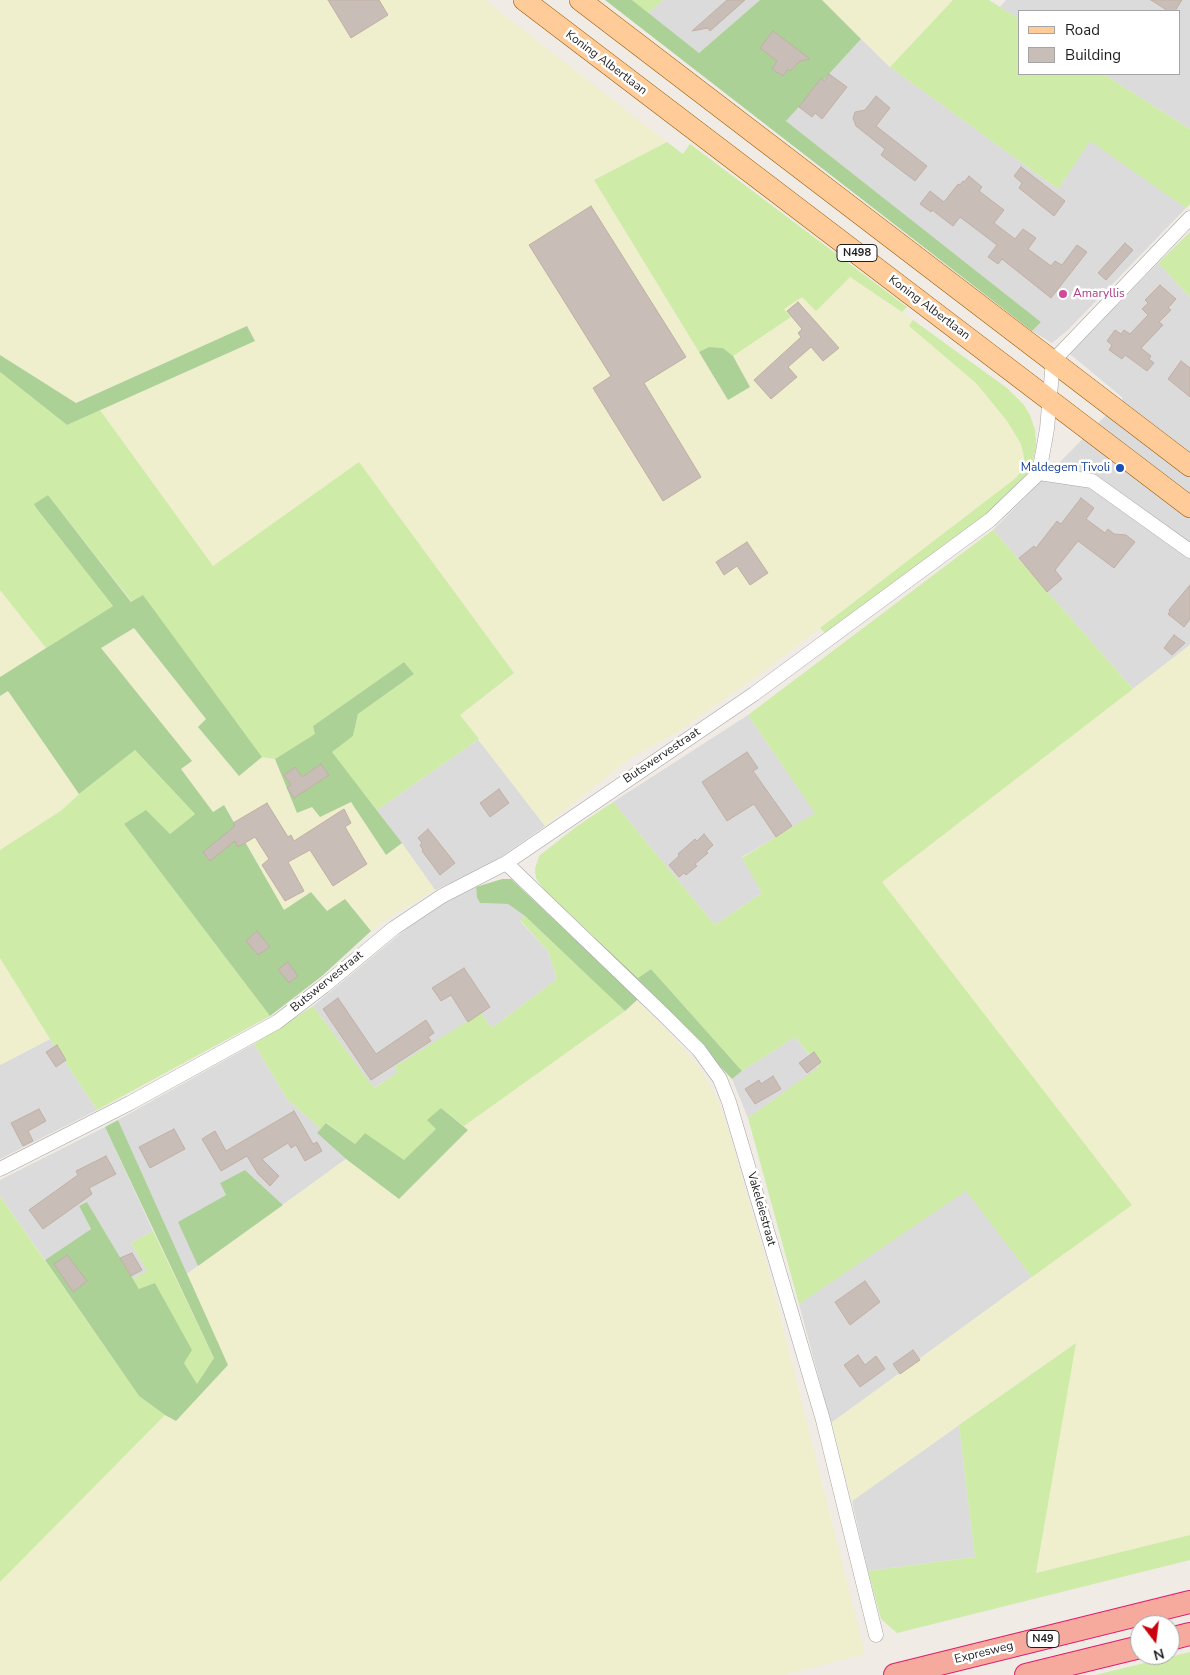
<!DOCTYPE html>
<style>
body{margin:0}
#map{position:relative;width:1190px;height:1675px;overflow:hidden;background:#f0ebe4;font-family:"Nunito Sans",sans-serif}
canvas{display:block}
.legend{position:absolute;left:1018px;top:10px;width:162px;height:65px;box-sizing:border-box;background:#fff;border:1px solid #a5a5a5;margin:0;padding:6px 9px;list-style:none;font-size:15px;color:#1e1e1e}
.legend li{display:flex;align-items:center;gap:10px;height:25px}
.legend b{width:25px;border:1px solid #a5a5a5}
.north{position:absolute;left:1130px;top:1615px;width:50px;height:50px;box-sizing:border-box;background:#fff;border:1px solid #a5a5a5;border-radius:50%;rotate:165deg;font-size:14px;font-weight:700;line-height:20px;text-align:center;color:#1e1e1e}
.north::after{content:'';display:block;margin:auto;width:18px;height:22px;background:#cc000f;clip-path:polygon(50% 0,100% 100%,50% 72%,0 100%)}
</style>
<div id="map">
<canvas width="1190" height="1675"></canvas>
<ul class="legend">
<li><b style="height:6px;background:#fc9"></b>Road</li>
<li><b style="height:14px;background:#c8bdb7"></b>Building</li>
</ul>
<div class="north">N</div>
</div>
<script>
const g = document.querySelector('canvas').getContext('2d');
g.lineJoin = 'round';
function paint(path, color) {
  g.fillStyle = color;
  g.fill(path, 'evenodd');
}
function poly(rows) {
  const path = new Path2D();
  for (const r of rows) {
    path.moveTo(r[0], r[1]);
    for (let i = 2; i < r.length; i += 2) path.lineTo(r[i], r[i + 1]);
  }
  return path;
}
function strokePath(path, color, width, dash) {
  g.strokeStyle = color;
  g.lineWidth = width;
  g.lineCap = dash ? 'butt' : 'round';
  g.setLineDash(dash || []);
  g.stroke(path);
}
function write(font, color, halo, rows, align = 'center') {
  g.font = font + ' "Nunito Sans",sans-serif';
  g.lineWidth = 5;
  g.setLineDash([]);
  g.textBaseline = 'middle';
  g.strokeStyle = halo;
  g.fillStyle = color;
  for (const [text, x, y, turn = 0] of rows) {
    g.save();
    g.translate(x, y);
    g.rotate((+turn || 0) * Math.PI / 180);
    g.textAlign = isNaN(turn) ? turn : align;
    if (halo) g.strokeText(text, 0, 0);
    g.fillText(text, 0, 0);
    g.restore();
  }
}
paint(poly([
 [663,0,760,0,699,53,648,13],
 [1006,0,1190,0,1190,129,1103,74,1179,74,1179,11,1019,11,1019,19,1000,7],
 [861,39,890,67,1058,189,1090,140,1186,208,1068,330,1052,343,1032,331,1041,322,786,121],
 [1158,263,1190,297,1190,645,1133,689,993,530,1123,398,1070,354],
 [748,715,816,814,742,857,762,893,715,925,613,802],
 [479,739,545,826,485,868,435,890,377,810],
 [476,887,477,898,480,903,508,904,525,916,520,921,548,951,557,979,492,1028,481,1013,394,1068,399,1072,373,1088,313,1006,416,921,450,898],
 [795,1037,819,1068,748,1118,732,1079,742,1071],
 [50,1039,97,1110,0,1159,0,1065],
 [254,1044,288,1100,321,1129,318,1134,346,1159,283,1205,245,1170,220,1183,226,1195,179,1222,198,1266,187,1274,118,1120],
 [105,1127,153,1231,131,1243,148,1272,133,1279,87,1202,79,1206,91,1229,45,1260,0,1196,0,1180],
 [966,1190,1032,1277,831,1423,799,1304],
 [959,1425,975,1557,868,1571,852,1501]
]), '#dcdbdb');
paint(poly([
 [0,0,485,0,667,142,594,180,728,400,750,386,733,356,790,318,783,309,802,297,816,310,850,277,913,320,909,326,976,383,1007,421,1021,444,1024,457,1023,467,1017,477,768,668,676,733,632,757,545,826,459,715,514,673,359,462,213,566,100,410,255,341,248,326,75,403,0,355],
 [822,0,953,0,890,67],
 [0,590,46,648,0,677],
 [134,628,206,719,198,727,239,776,262,757,275,759,297,813,313,807,320,817,351,802,386,855,402,843,435,890,390,917,371,931,345,899,327,911,310,892,284,910,225,805,213,812,180,768,191,762,101,649],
 [1190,645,1190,1535,1036,1573,1075,1343,852,1501,831,1423,1131,1205,881,882],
 [8,691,79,794,62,810,0,850,0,696],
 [0,958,50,1039,0,1065],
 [637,1000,671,1035,701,1069,717,1098,730,1135,771,1280,865,1654,784,1675,0,1675,0,1582,165,1415,176,1421,227,1365,187,1274,346,1159,400,1199,468,1130,464,1126,625,1011]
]), '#efefce');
paint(poly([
 [632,0,663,0,648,13],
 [953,0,989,0,1019,19,1019,74,1103,74,1190,129,1190,204,1186,208,1090,141,1058,189,890,67],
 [667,142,683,154,690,144,907,307,902,312,850,277,816,311,802,297,784,309,791,317,733,356,723,348,709,347,699,352,594,180],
 [1190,232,1190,297,1158,263],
 [913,320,1007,388,1024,405,1030,415,1035,430,1036,446,1033,460,1028,473,987,515,825,633,820,628,1017,477,1023,467,1024,457,1021,444,1007,421,976,383,909,326],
 [0,372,67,425,100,410,213,566,359,462,514,673,460,715,479,739,377,810,331,752,353,736,358,714,414,674,404,662,313,726,316,734,275,759,262,757,143,596,132,602,48,495,35,504,37,509,113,606,46,648,0,590],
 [993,530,1133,689,882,882,1132,1205,1032,1277,966,1191,799,1304,748,1118,819,1067,795,1037,742,1071,651,969,638,978,544,890,536,878,535,869,539,856,576,827,613,802,715,925,762,893,742,858,815,813,748,715],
 [135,750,195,814,170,834,124,824,270,1016,97,1110,50,1039,0,958,0,850,62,810,79,794],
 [525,916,625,1011,464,1126,441,1108,436,1129,404,1161,365,1133,355,1144,327,1123,321,1129,288,1100,254,1044,313,1006,374,1088,398,1072,394,1067,481,1013,492,1028,557,979,548,951,520,920],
 [0,1196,139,1396,165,1415,0,1582],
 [153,1231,214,1358,197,1385,184,1363,191,1350,155,1283,140,1290,133,1279,147,1271,131,1243],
 [1076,1343,1036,1573,1190,1535,1190,1560,897,1633,881,1619,868,1571,975,1557,959,1425],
 [1190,1652,1190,1675,1095,1675]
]), '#ceeca7');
paint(poly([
 [605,0,632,0,699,53,760,0,822,0,861,39,786,121,1041,322,1032,331],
 [247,326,255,341,67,425,0,372,0,355,76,403],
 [709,347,723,348,733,356,750,387,728,400,699,352],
 [48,495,131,602,143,595,262,757,239,776,198,727,206,719,134,628,101,648,192,761,181,769,213,812,224,805,284,910,311,892,327,911,345,899,371,931,322,976,270,1016,124,824,146,810,170,834,195,814,135,750,79,794,8,691,0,696,0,677,113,606,37,509,34,504],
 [404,662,414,674,358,714,353,736,332,752,402,843,386,855,351,802,320,817,312,807,297,813,275,759,315,734,313,726],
 [502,879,511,879,582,946,594,937,638,978,651,969,742,1071,732,1079,648,990,625,1011,525,916,508,904,480,903,477,898,476,887],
 [441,1108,468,1130,399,1199,346,1159,317,1133,326,1123,355,1144,365,1133,404,1160,436,1129,427,1120],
 [118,1120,228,1365,176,1421,165,1415,139,1396,45,1260,91,1229,79,1206,87,1202,139,1289,155,1283,192,1350,184,1363,197,1384,214,1358,105,1127],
 [245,1170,283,1205,198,1266,178,1222,226,1195,220,1183]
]), '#acd196');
const building = poly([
 [328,0,379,0,388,15,351,38,328,0],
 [727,0,745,0,710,31,708,28,692,31,727,0],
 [1151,0,1182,0,1175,11,1168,11,1151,0],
 [773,31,810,59,800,61,790,71,788,69,783,76,772,69,777,61,760,48,773,31],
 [829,74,847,87,822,119,815,113,812,117,799,107,821,78,824,81,829,74],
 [876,96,890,108,876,126,927,166,915,181,881,155,885,149,856,126,853,118,855,112,865,110,876,96],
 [1021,167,1065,201,1054,216,1019,188,1022,183,1014,176,1021,167],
 [969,176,982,187,979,191,1004,210,994,223,1015,239,1023,229,1036,238,1028,249,1051,266,1055,261,1062,265,1077,245,1087,252,1051,298,1002,259,998,264,988,257,997,245,960,217,953,226,932,210,931,212,920,204,930,191,944,202,958,184,960,185,963,181,964,182,969,176],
 [591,206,686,357,644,383,701,477,663,501,593,388,611,376,529,245,591,206],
 [1125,243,1133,250,1106,280,1098,273,1125,243],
 [1160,285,1176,299,1168,308,1171,310,1159,322,1163,325,1141,348,1151,356,1149,359,1154,363,1147,371,1125,355,1122,359,1109,350,1112,345,1107,341,1115,330,1121,334,1124,330,1130,334,1148,315,1142,309,1148,303,1145,300,1160,285],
 [798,302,839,348,823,361,811,347,788,367,797,377,771,399,754,380,801,337,798,333,802,329,787,311,798,302],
 [1181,361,1190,368,1190,397,1168,379,1181,361],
 [1081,498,1094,508,1086,519,1105,533,1108,529,1114,534,1126,535,1135,542,1114,568,1078,541,1055,570,1062,579,1047,592,1019,558,1034,546,1036,548,1057,521,1061,524,1081,498],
 [747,542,768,573,750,585,737,566,724,575,716,562,747,542],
 [1190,585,1190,619,1184,627,1168,614,1170,611,1169,610,1190,585],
 [1174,635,1185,643,1172,655,1164,648,1174,635],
 [747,752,758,768,753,771,792,826,776,837,754,804,727,821,702,782,747,752],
 [321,764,329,775,294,798,287,788,291,785,284,775,295,767,302,777,321,764],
 [499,789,509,803,490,817,480,803,499,789],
 [267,803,288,837,291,835,294,841,344,809,351,823,345,827,367,864,333,886,310,850,288,862,304,891,285,901,262,865,269,859,255,837,238,847,235,841,210,861,203,852,235,826,233,823,267,803],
 [428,829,455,863,440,875,422,851,423,850,420,845,422,843,418,838,428,829],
 [704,834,713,845,706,852,708,853,695,864,697,866,686,875,684,873,679,877,669,865,679,856,678,854,695,839,697,841,704,834],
 [257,931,270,947,258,955,246,941,257,931],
 [288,962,298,976,289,983,278,969,288,962],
 [464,968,490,1007,468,1022,451,995,441,1001,432,988,464,968],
 [338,998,376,1054,426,1020,434,1033,428,1037,431,1041,371,1080,323,1009,338,998],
 [57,1045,66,1060,56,1067,46,1052,57,1045],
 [814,1052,821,1062,807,1073,799,1063,814,1052],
 [773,1076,781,1089,755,1104,745,1089,759,1080,761,1084,773,1076],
 [39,1109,46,1121,28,1131,33,1141,23,1146,11,1123,39,1109],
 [294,1111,313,1144,317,1142,322,1151,305,1161,296,1145,291,1148,288,1143,262,1159,279,1176,270,1186,258,1174,247,1156,221,1171,202,1139,215,1131,226,1151,294,1111],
 [174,1129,185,1149,150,1168,139,1147,174,1129],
 [106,1156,116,1174,89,1188,92,1194,43,1229,29,1210,78,1175,76,1171,106,1156],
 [132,1253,142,1270,131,1276,120,1258,132,1253],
 [67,1255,87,1281,73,1292,54,1264,67,1255],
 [865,1281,880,1302,850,1325,835,1302,865,1281],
 [913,1350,920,1360,900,1374,893,1364,913,1350],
 [858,1355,865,1365,876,1356,885,1369,860,1387,844,1365,858,1355]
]);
paint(building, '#c8bdb7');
strokePath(building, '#c2b0a5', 1);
const minor = poly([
 [1039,473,1092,481,1190,551],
 [506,863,663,1014,699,1050,720,1079,729,1102,823,1420,876,1635],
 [0,1169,130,1103,277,1022,324,986,394,928,442,896,506,863,754,694,990,520,1039,473,1047,429,1053,361,1190,218]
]);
const primary = poly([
 [524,0,1190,507],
 [580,0,1190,466]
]);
const trunk = poly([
 [1170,1639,1190,1634],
 [895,1675,1190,1602],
 [1026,1675,1140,1647]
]);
strokePath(minor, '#a5a5a5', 15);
strokePath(primary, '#985b00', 22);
strokePath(trunk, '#e31b6e', 24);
strokePath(minor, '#fff', 14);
strokePath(primary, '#fc9', 21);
strokePath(trunk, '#f5aa9d', 22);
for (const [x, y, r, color] of [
 [1063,294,5,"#d1479c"],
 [1120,468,5,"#1a4fb4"]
]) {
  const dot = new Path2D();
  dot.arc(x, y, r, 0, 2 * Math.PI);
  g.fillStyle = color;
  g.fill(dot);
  strokePath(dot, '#fff', 2);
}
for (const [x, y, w] of [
 [857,253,40],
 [1043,1639,32]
]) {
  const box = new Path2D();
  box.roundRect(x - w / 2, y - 8.5, w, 17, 4);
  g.fillStyle = '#fff';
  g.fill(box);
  strokePath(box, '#1e1e1e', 1);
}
write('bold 11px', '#1e1e1e', null, [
 ["N498",857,253],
 ["N49",1043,1639]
]);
write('12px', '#1e1e1e', '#fff', [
 ["Koning Albertlaan",606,63,37],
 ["Koning Albertlaan",929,308,37],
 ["Butswervestraat",662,756,-34],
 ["Butswervestraat",327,982,-39],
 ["Vakeleiestraat",761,1209,74],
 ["Expresweg",984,1653,-14]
]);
write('12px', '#b23c85', '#fff', [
 ["Amaryllis",1073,294]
], 'left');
write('12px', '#164399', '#fff', [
 ["Maldegem Tivoli",1110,468]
], 'right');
</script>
